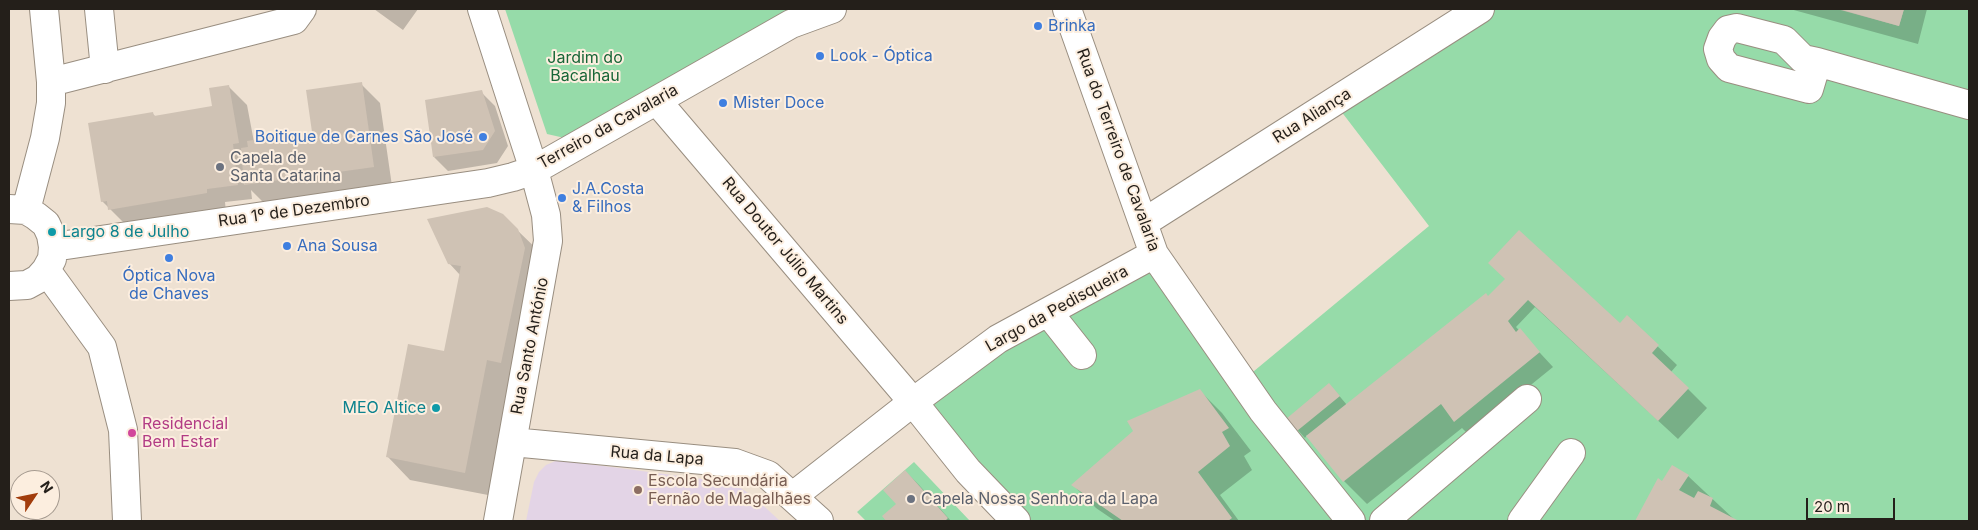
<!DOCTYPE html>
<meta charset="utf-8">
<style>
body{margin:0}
#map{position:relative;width:1978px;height:530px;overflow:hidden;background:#eee1d2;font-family:Inter,sans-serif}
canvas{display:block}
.frame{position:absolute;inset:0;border:10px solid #241f1a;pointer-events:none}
.north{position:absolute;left:10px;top:470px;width:50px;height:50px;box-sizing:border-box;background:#fceedf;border:1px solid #a69b90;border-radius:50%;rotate:56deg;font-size:14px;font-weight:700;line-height:20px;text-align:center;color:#241f1a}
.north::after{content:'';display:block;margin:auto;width:18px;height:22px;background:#a23d0c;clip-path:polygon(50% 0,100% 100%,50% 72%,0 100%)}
.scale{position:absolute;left:1806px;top:498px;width:89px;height:22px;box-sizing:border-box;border:2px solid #241f1a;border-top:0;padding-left:6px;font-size:15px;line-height:18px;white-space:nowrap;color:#241f1a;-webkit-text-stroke:4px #fceedf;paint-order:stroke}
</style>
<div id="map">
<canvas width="1978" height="530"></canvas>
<div class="frame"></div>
<div class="north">N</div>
<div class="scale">20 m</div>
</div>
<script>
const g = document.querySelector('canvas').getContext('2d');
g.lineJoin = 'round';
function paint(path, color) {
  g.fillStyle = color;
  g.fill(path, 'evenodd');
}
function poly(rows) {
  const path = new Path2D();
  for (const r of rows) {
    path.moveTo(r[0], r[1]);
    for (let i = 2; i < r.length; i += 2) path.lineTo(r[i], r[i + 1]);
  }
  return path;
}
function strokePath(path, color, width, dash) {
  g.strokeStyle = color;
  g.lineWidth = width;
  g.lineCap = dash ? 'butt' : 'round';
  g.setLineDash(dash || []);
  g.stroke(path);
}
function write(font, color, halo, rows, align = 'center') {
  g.font = font + ' Inter,sans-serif';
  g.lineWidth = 4;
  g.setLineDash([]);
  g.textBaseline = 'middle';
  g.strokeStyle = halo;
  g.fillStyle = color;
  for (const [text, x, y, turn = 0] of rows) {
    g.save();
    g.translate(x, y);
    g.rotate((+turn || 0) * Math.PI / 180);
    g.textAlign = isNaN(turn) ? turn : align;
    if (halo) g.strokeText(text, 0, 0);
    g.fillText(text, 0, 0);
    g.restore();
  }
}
paint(poly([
 [558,460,733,483,754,497,780,521,526,521,534,482,539,472,546,465]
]), '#e3d4e6');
paint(poly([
 [505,9,810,9,578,141,547,134],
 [1481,9,1837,9,1899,26,1904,9,1969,9,1969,521,1027,521,913,402,1142,261,1242,381,1429,226,1334,102],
 [914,462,970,521,866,521,857,512]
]), '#96dba9');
paint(poly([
 [374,9,418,9,403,30],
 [1790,9,1927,9,1918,44],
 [361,84,380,103,392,186,265,204,251,190,252,199,225,202,226,212,129,228,102,201,152,113,156,117,214,107,228,86,247,105,254,142,314,133],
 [481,92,495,106,508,146,497,163,448,171,434,157],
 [517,230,545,257,509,385,488,495,410,480,388,457,448,353,460,275,449,263],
 [1506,280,1620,325,1627,317,1677,365,1671,372,1707,408,1678,439,1535,307,1516,327,1553,367,1469,435,1462,428,1367,504,1344,481,1307,435,1305,438,1288,419,1336,392,1347,405,1488,298],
 [1199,390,1222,413,1251,451,1244,456,1252,470,1220,495,1239,521,1115,521,1096,508,1073,485],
 [905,471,919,485,951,521,888,521,883,516,897,504],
 [1688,476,1736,521,1637,521,1659,480,1662,482]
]), '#0003');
paint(poly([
 [1839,9,1904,9,1899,26],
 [362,82,374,167,244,185,241,148,248,147,247,141,312,132,306,90],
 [229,85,239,143,233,144,238,185,207,189,207,193,108,210,107,201,101,202,88,123,153,112,154,116,212,106,209,88],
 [482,90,495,131,483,150,433,157,425,100],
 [487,207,503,214,518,229,525,248,501,363,487,360,465,473,386,457,408,344,444,351,461,266,448,264,427,219],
 [1519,230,1620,323,1627,315,1659,345,1652,353,1689,388,1658,421,1528,300,1508,321,1516,332,1520,328,1540,352,1454,422,1441,404,1343,482,1306,436,1486,293,1488,296,1505,279,1488,263],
 [1329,383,1340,396,1297,431,1286,419],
 [1200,389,1229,428,1222,432,1230,446,1198,472,1232,518,1228,521,1123,521,1071,485,1133,431,1127,421],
 [1672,465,1689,475,1679,490,1694,498,1698,491,1713,498,1710,506,1739,521,1635,521,1658,478,1662,481],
 [905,470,948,518,945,521,886,521,882,516,896,504,883,490]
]), '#cfc2b4');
const minor = poly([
 [99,9,105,69],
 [482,9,534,170,546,215,548,241,498,521],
 [1067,9,1154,254,1263,411,1351,521],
 [1817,62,1809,89,1729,68,1721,59,1718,49,1722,38,1728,30,1737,28,1784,40,1803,59,1817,62,1969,105],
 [51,82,294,20,302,9],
 [657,101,913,402,968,471,1016,521],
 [26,210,45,138,51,103,51,82,44,9],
 [1143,223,1480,9],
 [53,247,488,183,513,177,534,170,791,24,832,9],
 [46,270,102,347,123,430,127,521],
 [9,286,27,285,38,279,46,270,52,259,53,247,51,235,46,224,36,216,26,210,9,209],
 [1048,312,1082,355],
 [512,442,735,463,768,475,819,521],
 [793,496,913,402,998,339,1154,254],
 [1384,521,1527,399],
 [1522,521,1571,453]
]);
strokePath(minor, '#998e80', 30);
strokePath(minor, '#fff', 28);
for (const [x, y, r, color] of [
 [1038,26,5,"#3f7fe0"],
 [820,56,5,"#3f7fe0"],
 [723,103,5,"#3f7fe0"],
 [483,137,5,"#3f7fe0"],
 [220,167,5,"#6b7280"],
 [562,198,5,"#3f7fe0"],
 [52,232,5,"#0f9aa8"],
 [287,246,5,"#3f7fe0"],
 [169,258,5,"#3f7fe0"],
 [436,408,5,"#0f9aa8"],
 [132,433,5,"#d1479c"],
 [638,490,5,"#8d6e63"],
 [911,499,5,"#6b7280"]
]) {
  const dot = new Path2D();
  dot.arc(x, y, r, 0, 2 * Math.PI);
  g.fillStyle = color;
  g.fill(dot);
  strokePath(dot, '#fceedf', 2);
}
write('16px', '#366cbe', '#fceedf', [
 ["Brinka",1048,26],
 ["Look - Óptica",830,56],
 ["Mister Doce",733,103],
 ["Boitique de Carnes São José",473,137,"right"],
 ["J.A.Costa",572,189],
 ["& Filhos",572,207],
 ["Ana Sousa",297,246],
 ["Óptica Nova",169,276,"center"],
 ["de Chaves",169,294,"center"]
], 'left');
write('16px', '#186637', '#fceedf', [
 ["Jardim do",585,58],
 ["Bacalhau",585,76]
]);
write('16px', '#241f1a', '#fceedf', [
 ["Rua Aliança",1312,116,-32],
 ["Terreiro da Cavalaria",608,127,-29],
 ["Rua do Terreiro de Cavalaria",1118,150,70],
 ["Rua 1º de Dezembro",294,211,-8],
 ["Rua Doutor Júlio Martins",785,251,50],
 ["Largo da Pedisqueira",1057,309,-29],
 ["Rua Santo António",530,346,-79],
 ["Rua da Lapa",657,456,5]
]);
write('16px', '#5b616d', '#fceedf', [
 ["Capela de",230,158],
 ["Santa Catarina",230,176],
 ["Capela Nossa Senhora da Lapa",921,499]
], 'left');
write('16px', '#0d838f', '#fceedf', [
 ["Largo 8 de Julho",62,232],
 ["MEO Altice",426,408,"right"]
], 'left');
write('16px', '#b23c85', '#fceedf', [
 ["Residencial",142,424],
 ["Bem Estar",142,442]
], 'left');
write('16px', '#785e54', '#fceedf', [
 ["Escola Secundária",648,481],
 ["Fernão de Magalhães",648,499]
], 'left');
</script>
